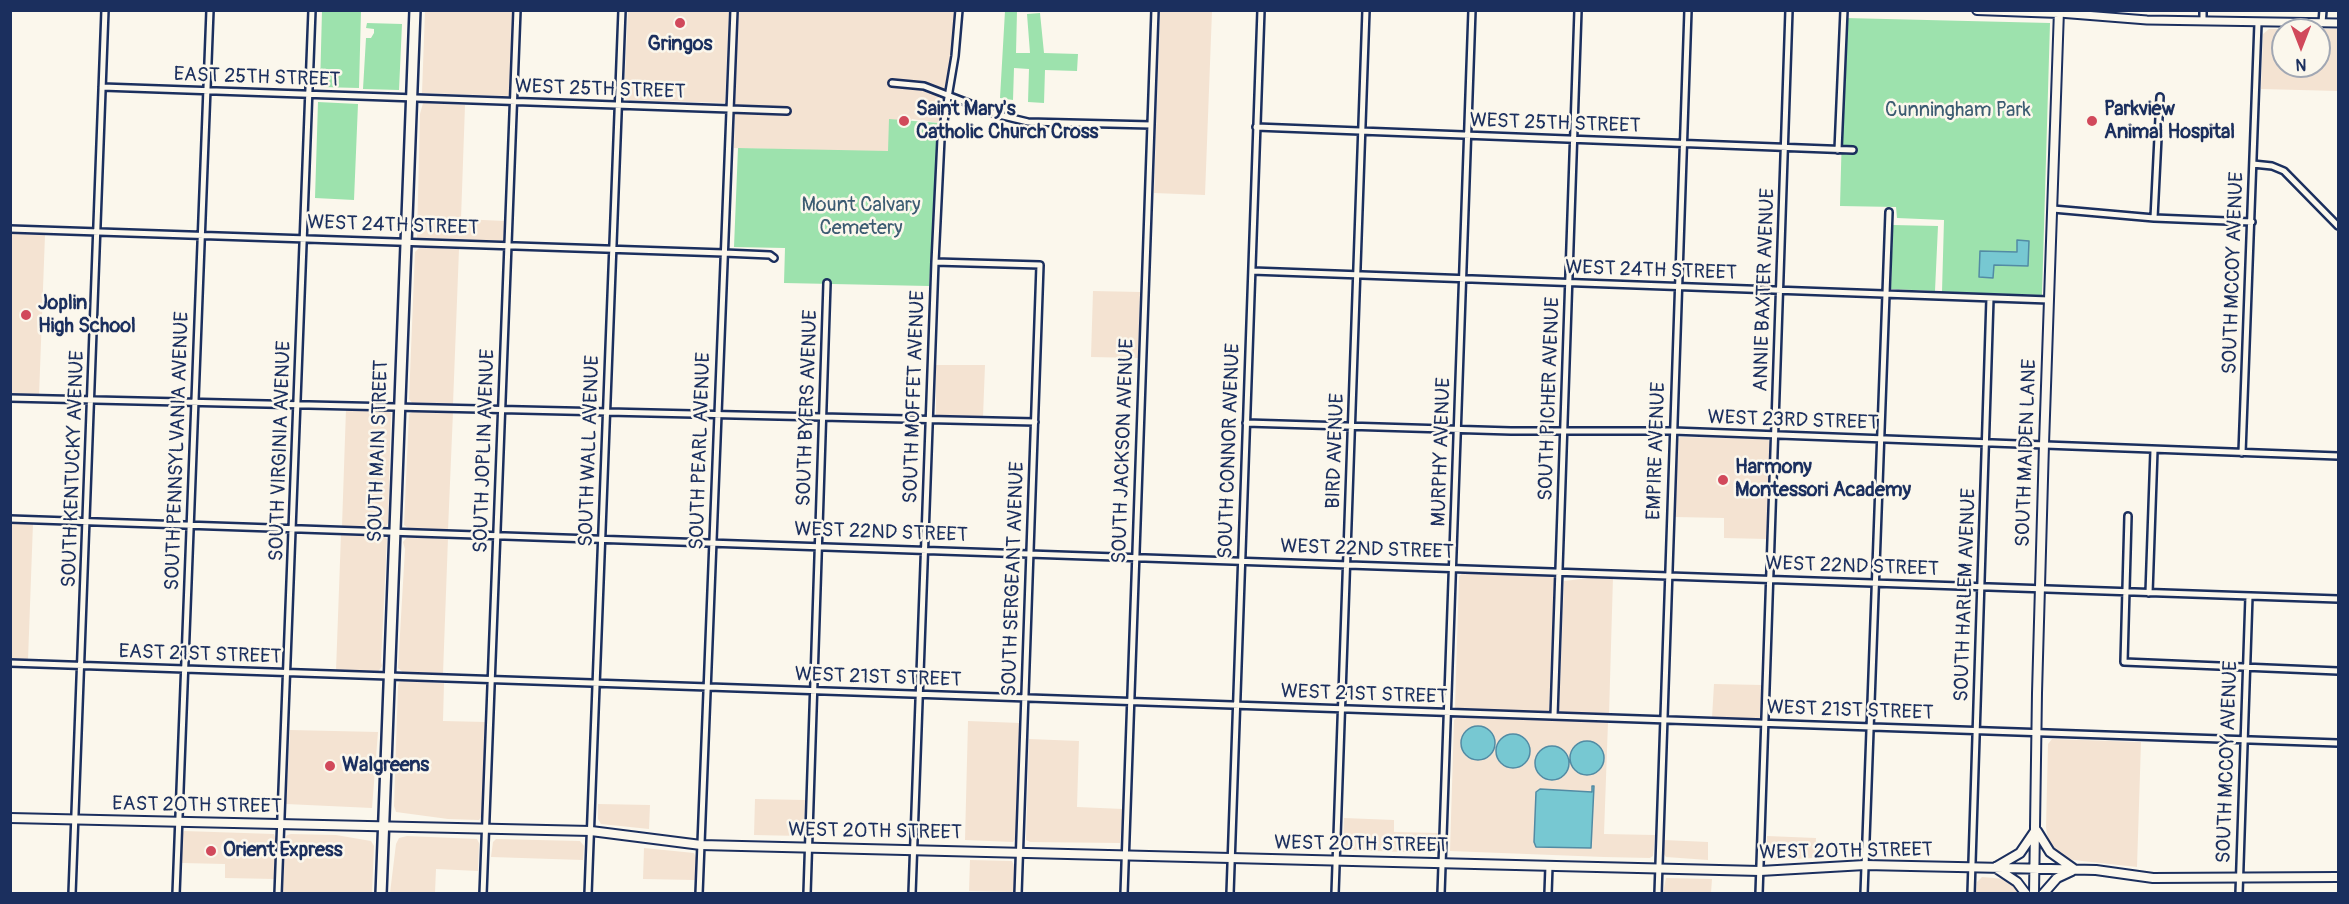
<!DOCTYPE html>
<style>
body{margin:0}
#map{position:relative;width:2349px;height:904px;overflow:hidden;background:#fbf7ec;font-family:Pangolin,sans-serif}
canvas{display:block}
.frame{position:absolute;inset:0;border:12px solid #1b2f5e;pointer-events:none}
.north{position:absolute;left:2271px;top:18px;width:60px;height:60px;box-sizing:border-box;background:#fbf7ec;border:2px solid #a1a7b3;border-radius:50%;rotate:180deg;font-size:16px;font-weight:700;line-height:24px;text-align:center;color:#1b2f5e}
.north::after{content:'';display:block;margin:auto;width:21px;height:27px;background:#d1495b;clip-path:polygon(50% 0,100% 100%,50% 72%,0 100%)}
</style>
<div id="map">
<canvas width="2349" height="904"></canvas>
<div class="frame"></div>
<div class="north">N</div>
</div>
<script>
const g = document.querySelector('canvas').getContext('2d');
g.lineJoin = 'round';
function paint(path, color) {
  g.fillStyle = color;
  g.fill(path, 'evenodd');
}
function poly(rows) {
  const path = new Path2D();
  for (const r of rows) {
    if (r.length === 3) {
      path.moveTo(r[0] + r[2], r[1]);
      path.arc(r[0], r[1], r[2], 0, 2 * Math.PI);
      continue;
    }
    path.moveTo(r[0], r[1]);
    for (let i = 2; i < r.length; i += 2) path.lineTo(r[i], r[i + 1]);
  }
  return path;
}
function strokePath(path, color, width, dash) {
  g.strokeStyle = color;
  g.lineWidth = width;
  g.lineCap = dash ? 'butt' : 'round';
  g.setLineDash(dash || []);
  g.stroke(path);
}
function write(font, color, halo, rows, align = 'center') {
  g.font = font + ' Pangolin,sans-serif';
  g.lineWidth = 5;
  g.setLineDash([]);
  g.textBaseline = 'middle';
  g.strokeStyle = halo;
  g.fillStyle = color;
  for (const [text, x, y, turn = 0] of rows) {
    g.save();
    g.translate(x, y);
    g.rotate((+turn || 0) * Math.PI / 180);
    g.textAlign = isNaN(turn) ? turn : align;
    if (halo) g.strokeText(text, 0, 0);
    g.fillText(text, 0, 0);
    g.restore();
  }
}
paint(poly([
 [425,11,514,11,509,96,422,93],
 [628,11,729,11,725,103,626,100,624,97],
 [738,11,956,11,954,46,939,123,912,119,888,152,734,148],
 [1160,11,1212,11,1205,195,1154,193],
 [2269,29,2338,29,2338,91,2261,89,2263,34],
 [2283,30,2319,30,2319,66,2283,66],
 [423,103,465,105,461,219,505,221,503,241,417,238,420,114],
 [11,234,45,235,39,396,11,396],
 [420,247,459,249,453,404,413,404,409,399,415,252],
 [1093,291,1140,292,1138,358,1091,357],
 [936,365,985,365,983,417,936,415],
 [346,409,386,411,391,413,388,523,385,528,342,526],
 [414,411,453,412,448,530,408,528,404,525,409,414],
 [1680,437,1768,439,1770,443,1767,539,1724,538,1724,518,1675,517,1678,439],
 [11,523,33,523,28,660,11,660],
 [341,534,382,535,387,539,381,662,382,666,378,672,336,671],
 [408,536,448,538,443,674,404,673,398,668,405,549,403,542],
 [1463,573,1552,576,1554,578,1549,712,1455,708,1459,576],
 [1597,577,1613,577,1609,715,1561,713,1559,710,1564,581],
 [404,681,444,683,443,721,486,722,483,814,479,820,448,819,396,812,394,806,398,686,399,682],
 [1714,684,1762,685,1760,718,1755,720,1712,718],
 [1457,717,1608,722,1604,834,1655,835,1653,856,1650,858,1604,857,1450,851,1454,720],
 [968,721,1020,723,1016,838,1013,842,965,840],
 [290,730,378,732,372,808,286,804],
 [1029,739,1079,741,1077,807,1123,809,1120,843,1030,842,1026,840],
 [2052,739,2141,742,2137,867,2073,860,2062,856,2053,849,2048,839,2046,828,2048,744],
 [755,799,805,800,804,835,801,836,754,835],
 [598,804,650,805,649,829,601,824,598,819],
 [1344,818,1394,820,1394,832,1440,833,1439,851,1434,853,1347,850,1343,843],
 [184,831,274,834,276,839,275,879,225,878,225,864,182,863,182,835],
 [291,834,336,835,371,841,374,846,372,893,283,893,285,838,287,835],
 [407,836,477,839,479,843,478,871,436,869,435,893,390,893,396,844,399,838],
 [1767,836,1816,838,1815,858,1770,860,1767,855],
 [496,839,580,841,584,846,583,860,491,857,493,842],
 [1664,840,1708,842,1708,860,1666,857,1663,853],
 [644,848,694,853,696,858,695,880,643,879],
 [970,860,1012,861,1015,868,1014,892,969,891],
 [1982,877,2005,879,2017,888,2021,893,1976,894,1977,882],
 [1666,878,1712,879,1711,893,1663,893]
]), '#f4e3d2');
paint(poly([
 [322,11,361,11,359,88,320,87],
 [1005,11,1017,11,1016,53,1030,53,1027,14,1040,13,1044,53,1078,54,1077,71,1045,70,1044,103,1028,102,1029,69,1014,68,1013,100,1000,98],
 [1845,18,2050,23,2042,295,1942,292,1944,220,1897,218,1896,207,1840,206],
 [367,23,402,24,399,90,363,89,366,38,371,38,374,33,374,29,366,28],
 [318,102,358,104,354,200,315,198],
 [889,119,939,123,929,286,784,283,785,248,734,247,738,148,888,151],
 [1893,225,1938,226,1935,291,1891,289]
]), '#9de2ad');
const water = poly([
 [2017,240,2029,241,2028,266,1994,265,1993,278,1979,277,1980,251,2017,252,2017,240],
 [1478,743,17],
 [1513,751,17],
 [1587,758,17],
 [1552,763,17],
 [1592,786,1594,786,1591,848,1536,847,1534,842,1536,792,1540,789,1592,792,1592,786]
]);
paint(water, '#77c8d2');
strokePath(water, '#528ba4', 1.5);
const minor = poly([
 [2203,21,2203,10],
 [2322,23,2323,10],
 [892,83,924,86,999,115,1028,122,1151,125],
 [102,87,787,111],
 [1256,127,1853,150],
 [1838,150,1844,10],
 [2253,164,2272,166,2284,171,2338,226],
 [2053,209,2154,218,2252,222],
 [2154,218,2160,97],
 [10,229,724,253,770,255,774,258],
 [935,262,1040,265,1018,894],
 [1252,271,2049,300],
 [10,398,1035,422],
 [1246,423,1511,431,1673,431,2338,456],
 [2242,453,2258,23],
 [2128,516,2124,662,2338,671],
 [10,519,2338,599],
 [2149,593,2154,450],
 [10,663,2338,743],
 [1554,716,1578,10],
 [72,894,105,10],
 [176,894,210,10],
 [278,894,312,10],
 [483,894,517,10],
 [588,894,622,10],
 [699,894,734,10],
 [807,894,827,283],
 [912,894,935,262,941,139,955,56,959,10],
 [1124,894,1155,10],
 [1230,894,1261,10],
 [1335,894,1366,10],
 [1441,894,1472,10],
 [1548,894,1549,866],
 [1658,894,1688,10],
 [1759,894,1789,10],
 [1864,894,1889,212],
 [1971,894,1990,298],
 [2239,894,2249,596]
]);
const tertiary = poly([
 [2059,13,2147,20,2338,23]
]);
const secondary = poly([
 [1977,10,2059,13],
 [10,818,591,831,701,845,1760,871,1865,865,2096,870,2153,878,2338,877],
 [2037,831,2050,852,2074,869],
 [1996,867,2020,853,2035,831],
 [1996,868,2017,882,2026,894],
 [2034,894,2037,693,2044,444,2059,10],
 [2043,894,2057,878,2072,871]
]);
const primary = poly([
 [381,894,415,10]
]);
strokePath(minor, '#1b2f5e', 10);
strokePath(tertiary, '#1b2f5e', 11);
strokePath(secondary, '#1b2f5e', 12);
strokePath(primary, '#1b2f5e', 14);
strokePath(minor, '#fbf7ec', 5);
strokePath(tertiary, '#fbf7ec', 7);
strokePath(secondary, '#fbf7ec', 8);
strokePath(primary, '#fbf7ec', 9);
for (const [x, y, r, color] of [
 [680,23,6,"#d1495b"],
 [904,121,6,"#d1495b"],
 [2092,121,6,"#d1495b"],
 [26,315,6,"#d1495b"],
 [1723,480,6,"#d1495b"],
 [330,766,6,"#d1495b"],
 [211,851,6,"#d1495b"]
]) {
  const dot = new Path2D();
  dot.arc(x, y, r, 0, 2 * Math.PI);
  g.fillStyle = color;
  g.fill(dot);
  strokePath(dot, '#fbf7ec', 2);
}
write('bold 20px', '#1b2f5e', '#fbf7ec', [
 ["Gringos",680,45,"center"],
 ["Saint Mary's",916,110],
 ["Catholic Church Cross",916,133],
 ["Parkview",2104,110],
 ["Animal Hospital",2104,133],
 ["Joplin",38,304],
 ["High School",38,327],
 ["Harmony",1735,468],
 ["Montessori Academy",1735,491],
 ["Walgreens",342,766],
 ["Orient Express",223,851]
], 'left');
write('20px', '#1b2f5e', '#fbf7ec', [
 ["EAST 25TH STREET",257,78,2],
 ["WEST 25TH STREET",600,90,2],
 ["WEST 25TH STREET",1555,124,2],
 ["WEST 24TH STREET",393,226,2],
 ["WEST 24TH STREET",1651,271,2],
 ["SOUTH MCCOY AVENUE",2234,273,-88],
 ["ANNIE BAXTER AVENUE",1765,290,-88],
 ["SOUTH MOFFET AVENUE",915,397,-88],
 ["SOUTH PICHER AVENUE",1550,399,-88],
 ["SOUTH BYERS AVENUE",808,408,-88],
 ["WEST 23RD STREET",1793,421,2],
 ["SOUTH PENNSYLVANIA AVENUE",178,451,-88],
 ["SOUTH VIRGINIA AVENUE",281,451,-88],
 ["SOUTH MAIN STREET",379,451,-88],
 ["SOUTH JOPLIN AVENUE",485,451,-88],
 ["SOUTH WALL AVENUE",590,451,-88],
 ["SOUTH PEARL AVENUE",701,451,-88],
 ["SOUTH JACKSON AVENUE",1124,451,-88],
 ["SOUTH CONNOR AVENUE",1230,451,-88],
 ["BIRD AVENUE",1336,451,-88],
 ["EMPIRE AVENUE",1657,451,-88],
 ["MURPHY AVENUE",1442,452,-88],
 ["SOUTH MAIDEN LANE",2027,453,-88],
 ["SOUTH KENTUCKY AVENUE",74,469,-88],
 ["WEST 22ND STREET",881,533,2],
 ["WEST 22ND STREET",1367,550,2],
 ["WEST 22ND STREET",1852,567,2],
 ["SOUTH SERGEANT AVENUE",1014,579,-88],
 ["SOUTH HARLEM AVENUE",1966,595,-88],
 ["EAST 21ST STREET",200,655,2],
 ["WEST 21ST STREET",878,678,2],
 ["WEST 21ST STREET",1364,695,2],
 ["WEST 21ST STREET",1850,711,2],
 ["SOUTH MCCOY AVENUE",2228,762,-88],
 ["EAST 20TH STREET",197,806,1],
 ["WEST 20TH STREET",875,832,1],
 ["WEST 20TH STREET",1361,845,1],
 ["WEST 20TH STREET",1846,852,-1]
]);
write('20px', '#3c5c72', '#fbf7ec', [
 ["Cunningham Park",1958,111],
 ["Mount Calvary",861,206],
 ["Cemetery",861,229]
]);
</script>
